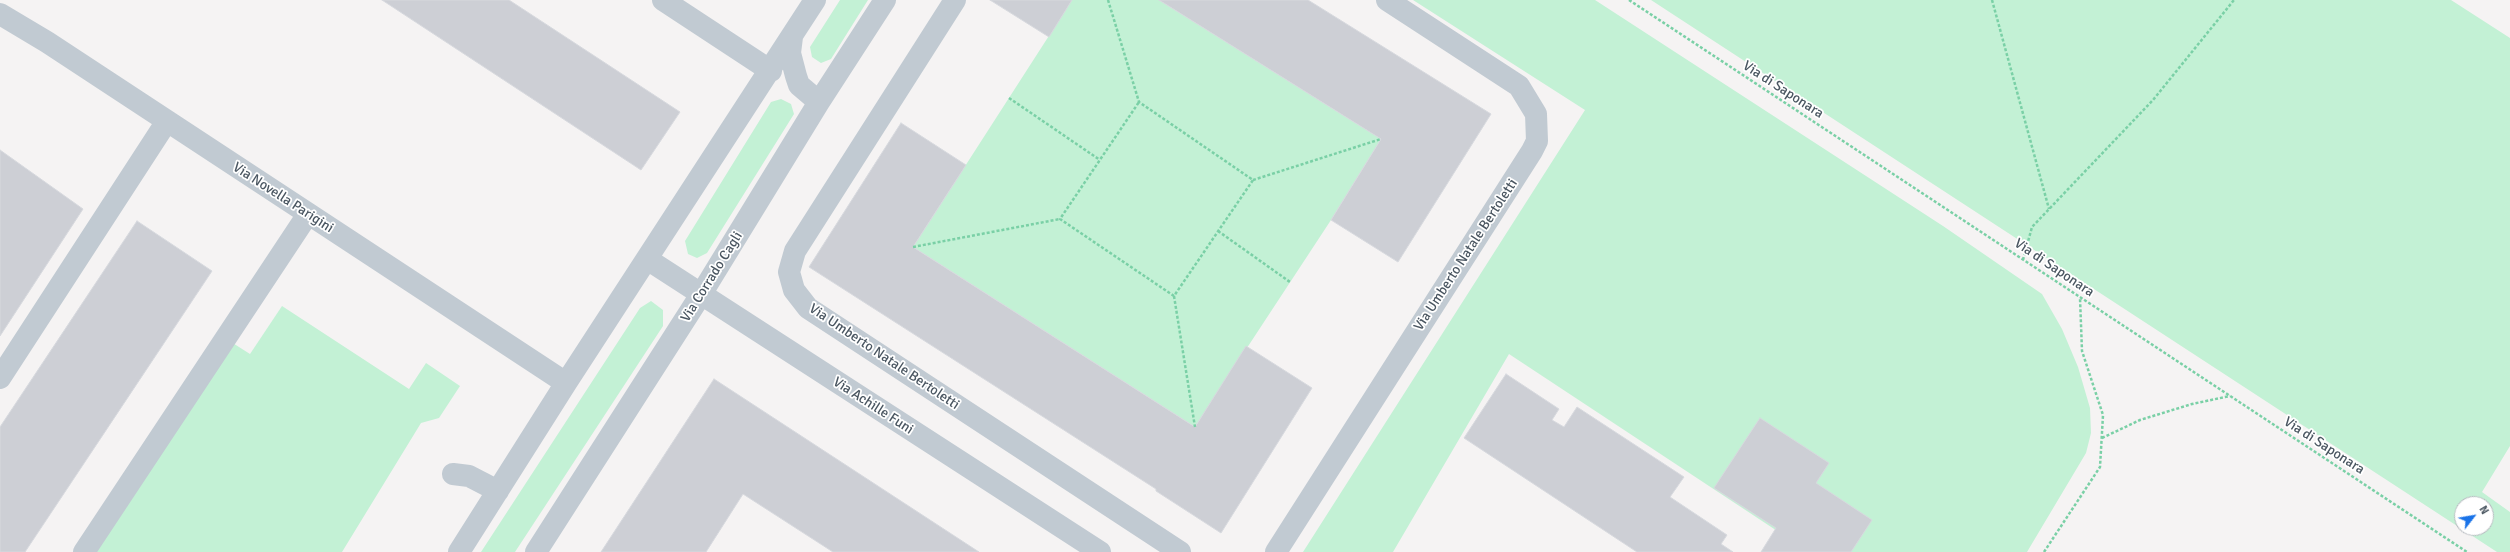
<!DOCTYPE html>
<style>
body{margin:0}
#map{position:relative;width:2510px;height:552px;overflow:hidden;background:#f5f3f3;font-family:Signika,sans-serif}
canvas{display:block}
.north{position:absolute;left:2454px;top:496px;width:40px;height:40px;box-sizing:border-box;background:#fff;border:1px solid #b7bbc0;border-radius:50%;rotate:59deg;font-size:11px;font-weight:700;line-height:16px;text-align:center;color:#4a5661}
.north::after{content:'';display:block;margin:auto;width:14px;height:18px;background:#1a73e8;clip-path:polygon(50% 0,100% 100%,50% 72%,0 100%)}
</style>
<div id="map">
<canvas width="2510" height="552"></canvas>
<div class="north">N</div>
</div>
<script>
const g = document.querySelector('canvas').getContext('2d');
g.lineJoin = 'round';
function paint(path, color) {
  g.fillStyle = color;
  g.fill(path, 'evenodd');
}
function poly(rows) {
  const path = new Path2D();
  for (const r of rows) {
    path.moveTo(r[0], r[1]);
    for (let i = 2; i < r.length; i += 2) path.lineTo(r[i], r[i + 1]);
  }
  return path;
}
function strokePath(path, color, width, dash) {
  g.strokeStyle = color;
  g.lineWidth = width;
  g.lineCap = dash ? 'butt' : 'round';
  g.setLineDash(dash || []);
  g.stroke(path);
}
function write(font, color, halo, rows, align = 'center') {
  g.font = font + ' Signika,sans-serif';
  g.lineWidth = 3.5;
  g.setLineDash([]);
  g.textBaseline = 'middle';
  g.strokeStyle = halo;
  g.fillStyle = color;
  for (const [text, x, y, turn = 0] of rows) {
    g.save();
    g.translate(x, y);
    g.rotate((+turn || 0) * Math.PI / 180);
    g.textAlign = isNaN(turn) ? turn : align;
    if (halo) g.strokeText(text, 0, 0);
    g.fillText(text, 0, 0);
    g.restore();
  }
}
paint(poly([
 [840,0,868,0,831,59,821,63,812,57,810,47],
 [1072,0,1159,0,1381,139,1331,220,1195,427,913,247],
 [1413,0,1595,0,1943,226,2042,294,2062,329,2078,367,2090,408,2091,433,2086,453,2027,552,1809,552,1509,354,1393,552,1303,552,1585,110],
 [1651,0,2451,0,2510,38,2510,446,2482,492,2510,512,2510,552,2497,552],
 [2462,504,2486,504,2486,528,2462,528],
 [781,99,791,104,794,114,707,253,697,258,688,254,685,241,771,102],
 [651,301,663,310,663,326,515,552,481,552,640,308],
 [282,306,409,389,426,363,460,386,439,418,421,423,342,552,90,552,228,340,250,354]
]), '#c3f1d5');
const building = poly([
 [382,0,509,0,680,112,641,170,382,0],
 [990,0,1072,0,1049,37,990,0],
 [1159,0,1308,0,1491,114,1398,262,1331,220,1381,139,1159,0],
 [901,123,966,165,913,247,1195,427,1246,346,1312,388,1221,533,1156,491,1156,489,809,267,901,123],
 [0,150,83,209,0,336,0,150],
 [137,221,212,271,25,552,0,552,0,427,137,221],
 [1506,374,1559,409,1552,420,1564,427,1577,407,1684,477,1670,497,1727,535,1721,544,1733,552,1637,552,1464,438,1506,374],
 [714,379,979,552,833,552,743,494,706,552,601,552,714,379],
 [1760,418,1829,463,1816,483,1872,520,1851,552,1761,552,1776,528,1714,488,1760,418]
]);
paint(building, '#cdcfd5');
strokePath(building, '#d7d9de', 1);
strokePath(poly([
 [1108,0,1139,102,1253,180,1174,296,1060,219,1139,102],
 [1629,0,2467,552],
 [1992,0,2049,209],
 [1009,98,1100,160],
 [1253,180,1381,139],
 [1218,231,1290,282],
 [913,247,1060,219],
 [2023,260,2032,227,2153,100,2234,0],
 [1174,296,1195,427],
 [2102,438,2140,420,2192,404,2230,396],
 [2044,552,2100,467,2103,415,2082,351,2080,298]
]), '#7ad0a6', 2.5, [3, 2]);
strokePath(poly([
 [663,0,771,71],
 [955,0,795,251,789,272,794,290,808,308,1180,552],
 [0,14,47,42,566,383],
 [792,37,790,53,796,76,799,85,819,102],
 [647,259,1100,552],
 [0,378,167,121],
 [453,474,469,476,498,491],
 [84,552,308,214],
 [459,552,566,383,815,0],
 [536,552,700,296,819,102,885,0],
 [1276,552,1532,151,1537,141,1536,114,1519,86,1387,0]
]), '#c1cad2', 22);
write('14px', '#4a5661', '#fff', [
 ["Via di Saponara",1783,90,33],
 ["Via Novella Parigini",283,198,33],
 ["Via Umberto Natale Bertoletti",1466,255,-57],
 ["Via di Saponara",2054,268,34],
 ["Via Corrado Cagli",712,277,-58],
 ["Via Umberto Natale Bertoletti",884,357,34],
 ["Via Achille Funi",873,406,33],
 ["Via di Saponara",2324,446,33]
]);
</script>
